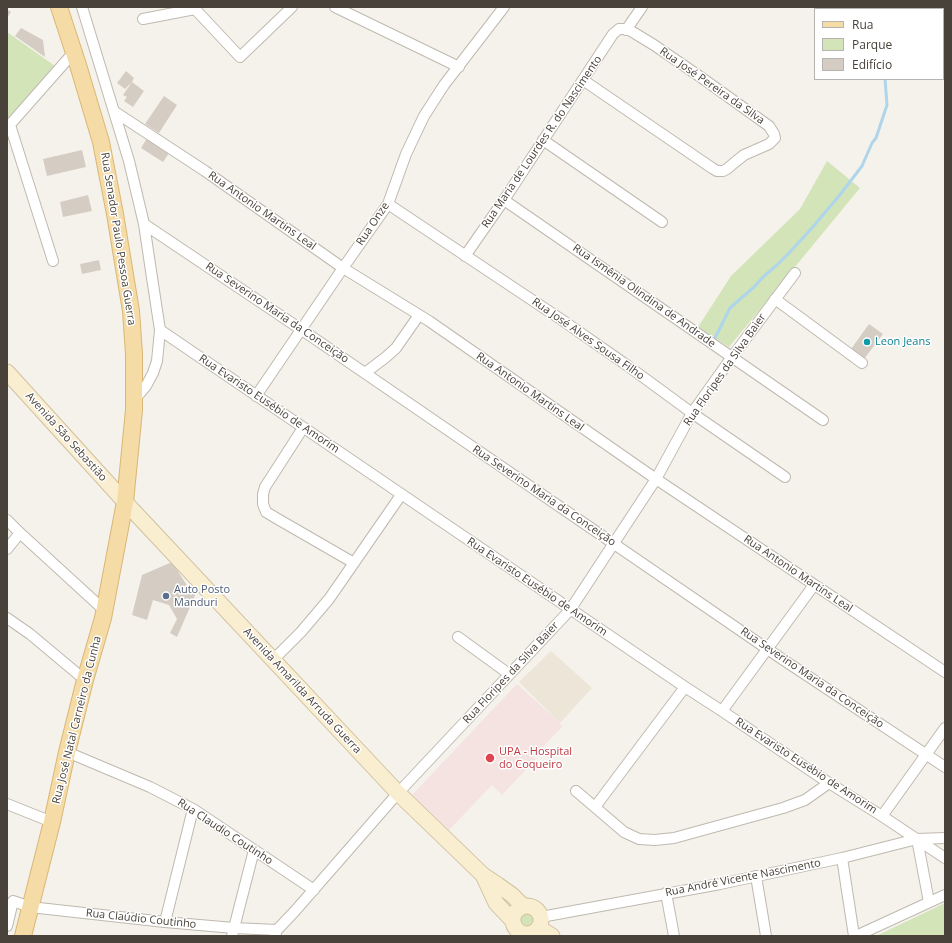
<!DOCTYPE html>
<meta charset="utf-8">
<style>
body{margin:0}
#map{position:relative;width:952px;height:943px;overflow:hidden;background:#f5f2ec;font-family:"Open Sans",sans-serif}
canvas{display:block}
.frame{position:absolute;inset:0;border:8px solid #49423a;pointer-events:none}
.legend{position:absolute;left:814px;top:8px;width:130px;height:72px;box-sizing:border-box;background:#fff;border:1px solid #b6b3b0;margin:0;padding:5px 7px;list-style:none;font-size:12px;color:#49423a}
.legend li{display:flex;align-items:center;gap:8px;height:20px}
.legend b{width:20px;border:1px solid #b6b3b0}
</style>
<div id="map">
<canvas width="952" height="943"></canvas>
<div class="frame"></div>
<ul class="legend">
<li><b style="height:5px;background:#f5dba5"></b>Rua</li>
<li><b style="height:11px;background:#d3e4b9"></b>Parque</li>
<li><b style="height:11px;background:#d5cdc3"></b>Edifício</li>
</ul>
</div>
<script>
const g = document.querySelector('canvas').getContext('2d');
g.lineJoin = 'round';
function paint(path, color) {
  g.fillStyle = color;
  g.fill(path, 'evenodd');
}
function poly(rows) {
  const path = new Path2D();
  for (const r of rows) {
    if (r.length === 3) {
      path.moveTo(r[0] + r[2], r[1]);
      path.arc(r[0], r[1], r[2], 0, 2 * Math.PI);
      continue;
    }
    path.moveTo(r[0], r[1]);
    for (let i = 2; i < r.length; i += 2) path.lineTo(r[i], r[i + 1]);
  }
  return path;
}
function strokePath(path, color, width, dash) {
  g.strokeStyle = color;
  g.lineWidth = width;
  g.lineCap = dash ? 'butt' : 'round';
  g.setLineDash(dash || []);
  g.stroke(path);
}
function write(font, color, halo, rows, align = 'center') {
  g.font = font + ' "Open Sans",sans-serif';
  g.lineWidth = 3;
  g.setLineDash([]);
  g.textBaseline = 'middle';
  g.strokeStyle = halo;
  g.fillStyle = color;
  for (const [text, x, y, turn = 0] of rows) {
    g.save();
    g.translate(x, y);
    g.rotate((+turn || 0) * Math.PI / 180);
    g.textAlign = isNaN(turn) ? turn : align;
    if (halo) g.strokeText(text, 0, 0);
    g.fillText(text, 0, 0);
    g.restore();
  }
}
paint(poly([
 [551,651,592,688,560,723,519,682]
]), '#ece5d8');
paint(poly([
 [517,684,560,723,562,727,533,757,536,759,502,795,492,785,449,830,412,795]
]), '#f4e3e1');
paint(poly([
 [7,32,55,66,7,120],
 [827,161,860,188,729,347,698,327,731,276,800,209],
 [945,903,945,936,876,936],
 [526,920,11]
]), '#d3e4b9');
strokePath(poly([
 [715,338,730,308,754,287,764,276,777,265,789,253,811,229,839,196,862,166,872,143,876,138,887,105,885,79]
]), '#afd5eb', 3);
paint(poly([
 [7,9,11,12,7,18],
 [21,28,43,40,45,57,15,36],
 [126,71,134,78,132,82,144,91,133,107,124,101,127,97,123,95,132,82,125,89,117,83],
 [164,96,177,105,159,133,145,124],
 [147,138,169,153,163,162,141,148],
 [82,150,86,167,47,176,43,159],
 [88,195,92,211,63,217,60,202],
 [99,260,101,270,82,274,80,264],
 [869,324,883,334,864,359,851,349],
 [172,562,188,587,197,591,177,637,170,633,177,619,169,605,153,600,147,620,132,615,142,575]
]), '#d5cdc3');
const street = poly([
 [82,7,129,161,144,224,151,271,160,330,157,361,153,373,146,386,134,400],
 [195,7,195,9,240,57,292,7],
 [335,7,459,67],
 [143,19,195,9,197,7],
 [626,30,642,7],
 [115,112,205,171,343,268,429,321,656,479,945,672],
 [10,125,53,261],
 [7,128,74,52],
 [543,140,662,222],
 [504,200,823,420],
 [388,204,562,320,628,366,692,413,785,477],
 [144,224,302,330,782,659,945,767],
 [465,256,504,200,613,34,619,29,624,29,631,31,654,45,702,78,769,126,774,134,775,138,769,144,744,155,734,163,727,169,723,171,717,171,712,168,583,80],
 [775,299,862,363],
 [160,330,685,687,722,711,829,783,882,816,945,858],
 [365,373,386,357,396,348,419,315],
 [256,396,343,268,388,204,406,154,424,116,444,85,504,7],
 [303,428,265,487,263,494,263,504,266,512,276,518,354,563],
 [7,520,20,533,104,610],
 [7,549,20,533],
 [7,618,30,634,85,680],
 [458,637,509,674],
 [273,660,301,632,329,599,401,495],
 [722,711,814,585],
 [67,752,150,787,193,809,314,890],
 [576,791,624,832,639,839,655,840,674,838,783,808,805,800,829,783],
 [7,804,52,822],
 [595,807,685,687],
 [882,816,945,728],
 [917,839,929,902],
 [842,858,854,936],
 [756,876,766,936],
 [666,893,674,936],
 [541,917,720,884,842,858,917,839,945,838],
 [165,922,193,809],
 [7,926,13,901,30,907,165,922,234,928,277,930],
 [232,936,254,850],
 [275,936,277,930,295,911,398,793,570,610,656,479,692,413,732,357,795,273],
 [856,936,945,895]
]);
const secondary = poly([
 [7,372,125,502,398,793,483,875,498,885,512,895,523,906],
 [483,875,496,903,513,921],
 [527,920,14],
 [539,928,552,936]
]);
const primary = poly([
 [23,936,52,822,67,752,85,680,103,618,125,502,134,410,134,354,131,311,115,214,101,142,78,65,59,7]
]);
strokePath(street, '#bfb9af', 12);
strokePath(secondary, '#d0c1a0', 17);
strokePath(primary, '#dab775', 18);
strokePath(street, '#fff', 10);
strokePath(secondary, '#faeed1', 15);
strokePath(primary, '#f5dba5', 16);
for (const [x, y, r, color] of [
 [867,342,4,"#0f9aa8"],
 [166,596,4,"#5c6f8a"],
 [490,758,5,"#e0444e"]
]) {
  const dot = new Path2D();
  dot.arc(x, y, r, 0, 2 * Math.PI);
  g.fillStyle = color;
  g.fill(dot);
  strokePath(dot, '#fff', 1.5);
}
write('11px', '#49423a', '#fff', [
 ["Rua José Pereira da Silva",712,86,35],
 ["Rua Maria de Lourdes R. do Nascimento",542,142,-56],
 ["Rua Antonio Martins Leal",262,211,35],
 ["Rua Onze",373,224,-56],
 ["Rua Senador Paulo Pessoa Guerra",118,239,81],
 ["Rua Ismênia Olindina de Andrade",644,296,35],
 ["Rua Severino Maria da Conceição",277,313,34],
 ["Rua José Alves Sousa Filho",588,339,35],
 ["Rua Floripes da Silva Baier",725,370,-55],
 ["Rua Antonio Martins Leal",530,392,35],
 ["Rua Evaristo Eusébio de Amorim",269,404,34],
 ["Avenida São Sebastião",66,437,48],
 ["Rua Severino Maria da Conceição",544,496,34],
 ["Rua Antonio Martins Leal",798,574,34],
 ["Rua Evaristo Eusébio de Amorim",537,587,34],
 ["Rua Floripes da Silva Baier",511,673,-47],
 ["Rua Severino Maria da Conceição",812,678,34],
 ["Avenida Amarilda Arruda Guerra",302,691,47],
 ["Rua José Natal Carneiro da Cunha",77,720,-76],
 ["Rua Evaristo Eusébio de Amorim",806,766,33],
 ["Rua Claudio Coutinho",225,832,33],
 ["Rua André Vicente Nascimento",743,878,-11],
 ["Rua Claúdio Coutinho",141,919,6]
]);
write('11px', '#0d838f', '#fff', [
 ["Leon Jeans",875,342]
], 'left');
write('11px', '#4e5e75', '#fff', [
 ["Auto Posto",174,590],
 ["Manduri",174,603]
], 'left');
write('11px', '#be3a42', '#fff', [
 ["UPA - Hospital",499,752],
 ["do Coqueiro",499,765]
], 'left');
</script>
